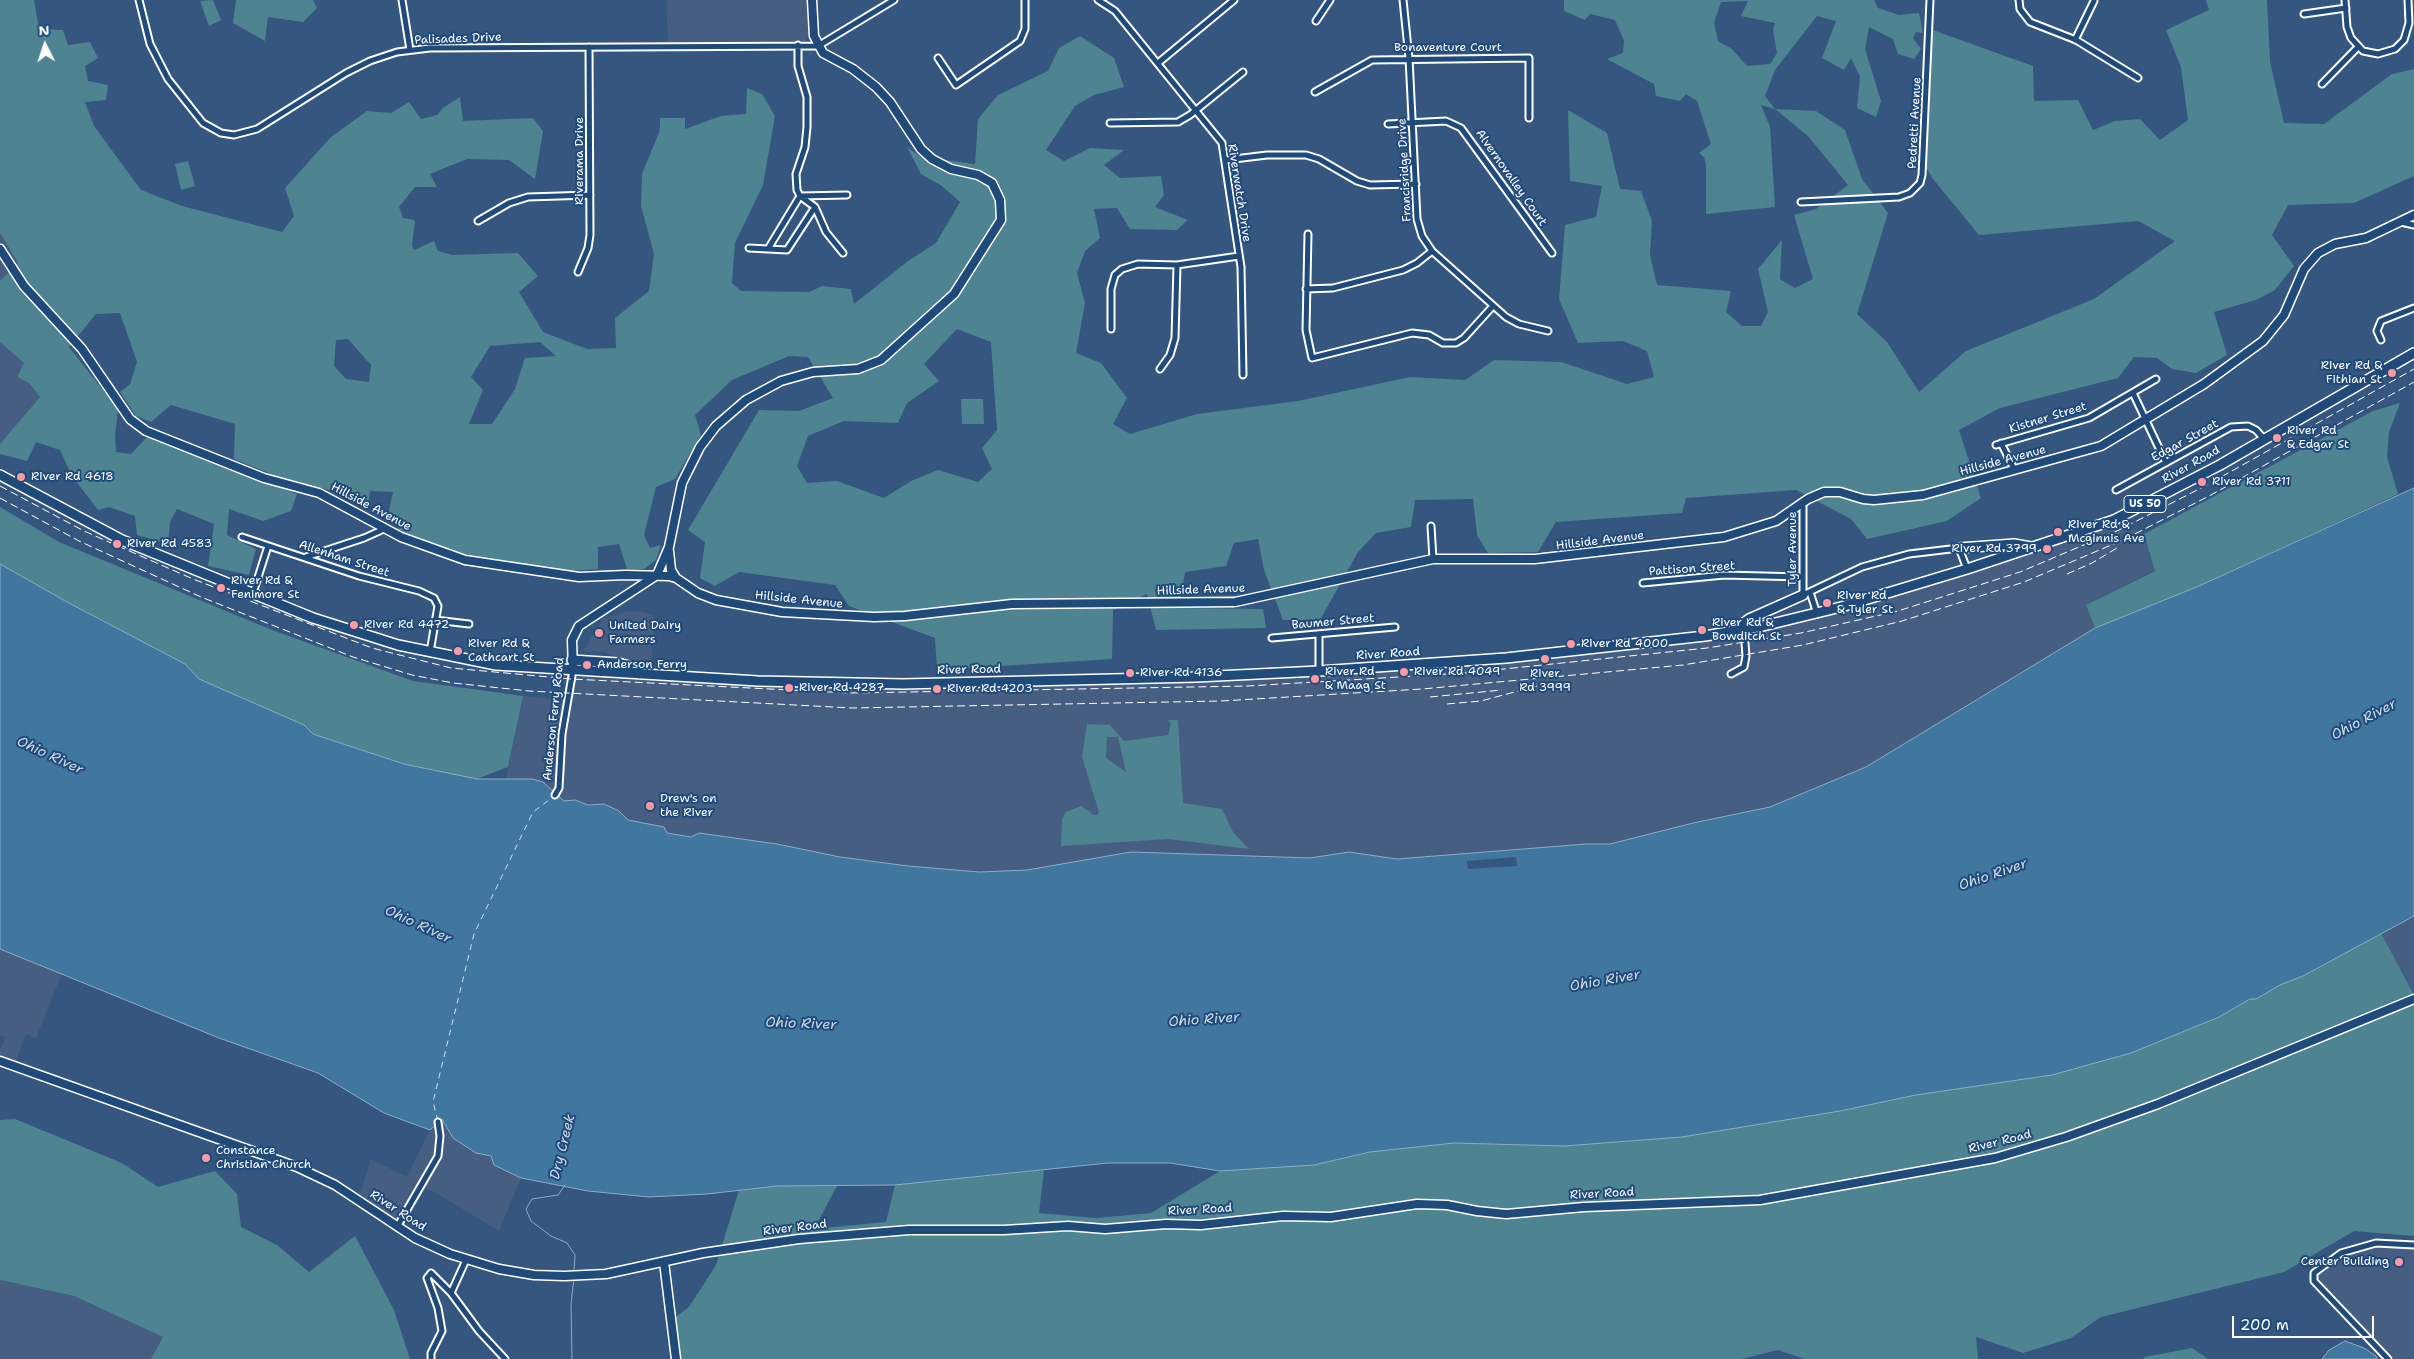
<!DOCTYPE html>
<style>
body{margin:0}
#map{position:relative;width:2414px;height:1359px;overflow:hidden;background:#35567f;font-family:"Shantell Sans",sans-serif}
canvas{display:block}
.north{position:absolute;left:20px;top:20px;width:50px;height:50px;-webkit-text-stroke:4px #1f4a7a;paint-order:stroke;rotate:356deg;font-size:14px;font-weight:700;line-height:20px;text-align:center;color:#fff}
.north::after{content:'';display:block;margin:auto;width:18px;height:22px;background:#fff;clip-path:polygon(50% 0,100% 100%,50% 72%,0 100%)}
.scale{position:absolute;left:2232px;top:1316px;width:142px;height:22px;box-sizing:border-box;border:2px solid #fff;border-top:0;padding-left:6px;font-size:15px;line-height:18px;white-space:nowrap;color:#fff;-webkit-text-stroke:4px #1f4a7a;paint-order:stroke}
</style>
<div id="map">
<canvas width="2414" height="1359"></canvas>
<div class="north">N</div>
<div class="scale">200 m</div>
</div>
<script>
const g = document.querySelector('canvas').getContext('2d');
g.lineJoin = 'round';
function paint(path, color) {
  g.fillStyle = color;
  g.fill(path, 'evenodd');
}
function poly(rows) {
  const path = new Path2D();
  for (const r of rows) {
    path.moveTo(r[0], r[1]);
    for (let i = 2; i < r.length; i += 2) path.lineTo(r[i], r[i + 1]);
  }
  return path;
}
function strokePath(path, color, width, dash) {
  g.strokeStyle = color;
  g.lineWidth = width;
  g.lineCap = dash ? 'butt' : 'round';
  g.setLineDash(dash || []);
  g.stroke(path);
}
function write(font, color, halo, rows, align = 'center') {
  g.font = font + ' "Shantell Sans",sans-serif';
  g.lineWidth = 4;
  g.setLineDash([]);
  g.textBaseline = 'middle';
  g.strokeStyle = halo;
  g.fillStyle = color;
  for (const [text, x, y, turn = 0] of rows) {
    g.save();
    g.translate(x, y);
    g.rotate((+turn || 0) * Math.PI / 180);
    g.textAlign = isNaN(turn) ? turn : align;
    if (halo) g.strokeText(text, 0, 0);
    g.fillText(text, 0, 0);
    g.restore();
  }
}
paint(poly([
 [666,0,809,0,809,33,806,41,668,42],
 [0,233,18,263,0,281],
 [0,342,24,363,17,377,29,383,40,397,0,444],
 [2114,520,2144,534,2155,570,2086,605,2095,628,1866,767,1770,807,1693,823,1610,844,1586,844,1397,859,1349,852,1310,858,979,872,908,866,840,857,777,844,692,837,667,833,664,827,628,820,619,811,604,804,588,805,575,800,564,801,555,795,506,779,523,696,568,700,573,670,832,683,1319,671,1705,636,1800,618],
 [628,611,644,612,653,616,656,621,651,647,652,664,618,657,605,652,583,651,603,619],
 [2414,916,2414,995,2381,933],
 [0,949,62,973,36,1038,26,1034,14,1066,0,1061,0,1050,5,1038,0,1035],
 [442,1119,476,1153,492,1156,494,1165,521,1178,499,1231,421,1184,397,1227,358,1200,371,1159,407,1177,430,1130],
 [2376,1243,2414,1245,2414,1359,2387,1359,2314,1281,2314,1273,2338,1254],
 [0,1280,74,1296,163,1337,151,1359,0,1359]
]), '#455e82');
paint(poly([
 [0,0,34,0,39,29,63,30,68,45,90,42,98,58,85,66,88,81,108,85,106,100,85,102,94,126,141,190,182,206,282,232,294,216,285,188,331,137,367,111,391,113,409,102,421,119,437,115,443,108,460,97,463,121,533,118,543,131,535,179,509,160,467,159,430,174,437,187,415,187,399,207,403,218,415,220,412,246,414,250,434,241,438,251,453,255,518,253,538,276,519,292,543,332,587,349,616,348,615,318,649,291,654,254,641,206,642,174,660,130,660,118,685,118,685,129,721,116,746,114,747,88,762,94,775,116,763,185,735,243,732,283,741,291,809,292,822,286,851,289,854,304,908,261,936,243,960,202,942,186,921,174,907,147,921,157,975,164,978,119,998,95,1048,71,1059,48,1080,36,1114,58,1124,87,1094,95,1075,106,1046,150,1064,161,1090,148,1124,150,1104,165,1120,178,1161,176,1164,195,1155,207,1188,220,1177,230,1130,229,1117,208,1094,209,1100,238,1085,251,1077,273,1085,303,1076,353,1101,363,1127,398,1113,424,1130,434,1197,414,1298,401,1410,377,1465,380,1494,360,1561,362,1627,384,1654,377,1647,351,1623,341,1578,343,1559,299,1565,225,1596,217,1602,186,1570,181,1568,110,1607,133,1620,189,1641,191,1652,221,1650,255,1657,285,1731,291,1726,312,1742,326,1761,326,1768,312,1758,269,1782,240,1780,279,1795,288,1813,279,1794,215,1816,209,1848,185,1808,136,1775,109,1761,105,1770,127,1775,207,1706,214,1706,165,1704,157,1699,153,1711,144,1697,101,1686,94,1680,101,1656,96,1654,84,1607,59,1623,53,1624,41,1615,20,1590,14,1585,20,1564,11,1564,0,1874,0,1878,8,1899,15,1919,13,1923,33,1916,32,1913,38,1921,49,1914,59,1898,54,1893,39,1869,27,1865,49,1881,101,1876,117,1857,108,1860,77,1851,58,1844,70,1822,58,1836,21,1817,16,1775,70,1765,96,1775,109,1816,111,1845,130,1862,179,1888,213,1857,314,1887,342,1919,392,1966,351,2094,299,2175,241,2138,221,1979,235,1933,179,1923,162,1930,29,2033,66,2034,101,2078,100,2093,130,2115,121,2140,119,2160,140,2188,120,2181,67,2166,30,2209,10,2206,0,2267,0,2270,62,2284,123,2324,124,2392,74,2414,69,2414,176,2354,203,2288,205,2272,235,2294,266,2275,290,2256,300,2214,312,2227,355,2196,373,2172,369,2157,358,2134,357,2118,378,2000,408,1959,430,1981,498,1947,521,1867,539,1851,519,1796,490,1686,498,1682,513,1556,522,1538,552,1488,553,1477,535,1473,499,1415,500,1411,527,1376,533,1358,552,1320,620,1283,620,1264,570,1258,539,1234,543,1226,566,1185,572,1179,608,1263,609,1266,628,1156,630,1147,594,1113,610,1112,659,937,670,935,638,849,606,835,585,739,572,715,586,700,578,705,542,688,530,759,410,799,411,833,398,808,357,789,356,732,380,695,415,701,435,675,479,656,487,644,535,650,548,661,545,656,560,644,569,627,569,619,544,598,547,598,569,571,571,467,555,399,530,389,510,393,492,370,491,368,507,333,491,281,478,234,459,235,424,171,405,151,422,136,416,120,392,130,384,137,362,120,313,96,314,69,347,118,409,115,435,116,452,131,454,148,436,297,494,291,511,263,521,229,509,227,535,256,549,249,575,208,566,214,524,177,509,170,522,168,544,137,535,135,516,109,507,98,510,72,476,60,450,36,442,27,461,0,454,0,444,40,397,29,383,17,377,24,363,0,342,0,281,18,263,0,233],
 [1748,1,1741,16,1775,23,1773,30,1777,53,1770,64,1747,66,1732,49,1718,41,1714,23,1721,2],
 [957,329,991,342,997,430,982,448,992,469,978,482,938,470,911,481,884,498,837,481,807,483,797,466,808,436,844,421,898,423,907,403,939,381,924,364],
 [348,339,371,365,369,382,346,379,334,366,336,340],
 [540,342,556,356,525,358,515,389,492,424,469,424,483,390,471,377,490,346],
 [213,0,221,20,209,26,200,1],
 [236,0,313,0,317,8,303,22,268,17,265,41,233,23],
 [188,161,195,186,181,190,175,164],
 [961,399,983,399,984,424,962,424],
 [2400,403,2389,432,2387,457,2398,494,2199,586,2095,628,2086,605,2155,571,2144,534,2373,411],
 [0,507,59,542,272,630,413,681,523,696,508,767,477,779,404,764,313,734,304,725,199,679,185,664,67,602,0,564],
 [1168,720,1178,720,1183,803,1222,809,1233,832,1249,849,1168,839,1061,846,1062,819,1066,812,1081,806,1094,815,1097,815,1099,812,1082,757,1087,724,1110,725,1124,741,1168,735,1171,724],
 [1107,737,1118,737,1126,772,1106,758],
 [2381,933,2414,995,2414,1236,2354,1231,2284,1272,2101,1317,2071,1338,2023,1353,1976,1337,1978,1359,1805,1359,1778,1350,1741,1359,676,1359,672,1320,689,1307,716,1265,739,1190,777,1186,838,1184,814,1229,886,1222,895,1185,1044,1170,1039,1213,1096,1218,1151,1213,1220,1171,1314,1165,1370,1152,1454,1143,1564,1146,1682,1137,1840,1111,1916,1095,2219,1017,2250,999,2256,999,2280,985,2303,976],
 [15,1119,122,1163,158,1187,215,1171,237,1194,241,1227,277,1245,309,1272,355,1236,394,1310,410,1359,151,1359,163,1337,74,1296,0,1280,0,1120],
 [2192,1348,2208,1359,2143,1359,2145,1357]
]), '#4e8391');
const water = poly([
 [2414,488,2414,916,2303,976,2280,985,2256,999,2250,999,2219,1017,2131,1053,2052,1075,1916,1095,1840,1111,1682,1137,1564,1146,1454,1143,1370,1152,1314,1165,1220,1171,1170,1163,1108,1163,895,1185,777,1186,707,1194,649,1197,588,1191,521,1178,494,1165,491,1156,476,1153,453,1138,442,1119,430,1130,384,1113,318,1073,219,1038,0,949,0,564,67,602,185,664,199,679,304,725,313,734,404,764,477,779,532,779,543,782,564,801,575,800,588,805,604,804,619,811,628,820,664,827,667,833,691,837,699,833,777,844,840,857,908,866,979,872,1027,870,1131,852,1310,858,1349,852,1397,859,1586,844,1610,844,1693,823,1770,807,1866,767,2095,628,2199,586,2414,488],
 [2345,1341,2364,1348,2376,1356,2377,1359,2322,1359,2329,1350,2345,1341]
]);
paint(water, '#41769e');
strokePath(water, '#8dadc5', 1);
paint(poly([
 [1516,857,1517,866,1468,869,1467,861]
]), '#35567f');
strokePath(poly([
 [565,1185,558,1195,532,1199,526,1209,531,1221,551,1236,567,1243,575,1255,574,1271],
 [572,1359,571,1304,574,1278]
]), '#8dadc5', 1);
strokePath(poly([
 [438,1121,433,1102,474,934,533,812,553,797]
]), '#d0dde7', 1, [6, 5]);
const street = poly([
 [139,0,150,44,168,79,203,123,221,133,234,135,257,129,346,73,370,61,397,52,430,48,818,46,894,0],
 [402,0,410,50],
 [1098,0,1115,11,1222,143,1241,267,1243,375],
 [1403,0,1409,58,1417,219,1422,236,1432,251,1506,317,1519,324,1548,331],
 [2019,0,2020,9,2030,22,2076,40,2138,78],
 [2345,0,2347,27,2351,38,2363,51,2378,54,2395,49,2404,40,2409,23,2408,0],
 [2304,14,2346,8],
 [1316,21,1330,0],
 [2075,40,2094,1],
 [798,45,798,66,807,97,807,127,805,147,796,174,797,190,800,196,815,207,826,232,843,253],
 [938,58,956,85,1020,41,1025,29,1025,0],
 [1158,63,1234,0],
 [2322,84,2358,47],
 [1315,92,1372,60,1529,58,1529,118],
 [1110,123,1178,122,1190,115,1243,72],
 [1388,124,1446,121,1461,128,1552,253],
 [1226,160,1267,155,1306,155,1319,159,1357,181,1370,185,1416,184],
 [1801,202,1899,197,1910,193,1920,183,1922,175,1930,0],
 [815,207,787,250,768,249,800,196,847,195],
 [478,221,509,203,528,197,590,195],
 [2401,222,2414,225],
 [1308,234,1306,330,1312,358,1412,333,1429,335,1443,343,1456,343,1464,338,1493,306],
 [749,248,768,249],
 [578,272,588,248,590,235,589,47],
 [1306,289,1333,288,1403,270,1417,263,1432,251],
 [1111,329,1111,289,1115,275,1122,269,1138,264,1177,265,1239,256],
 [2381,340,2377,331,2381,321,2414,308],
 [1160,369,1170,355,1175,338,1177,265],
 [2133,393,2166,463],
 [2001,443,2014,469],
 [1996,445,2089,418,2156,379],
 [2116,490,2231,427,2248,426,2256,430,2264,439],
 [1801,503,1803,507,1803,595,1862,567,1909,554,1959,548,1967,569],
 [1431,526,1433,559],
 [242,537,359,576,419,591,434,598,438,606,430,652],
 [306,557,364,538,384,529],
 [1643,583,1724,575,1802,577],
 [1810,592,1817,614],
 [253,593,268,546],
 [435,620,469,624],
 [1319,635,1319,671],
 [1272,638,1395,627],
 [1731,674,1744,667,1746,656,1744,630],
 [555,795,559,788,562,734,573,670],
 [397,1227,438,1156,440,1136,438,1122],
 [451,1293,466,1260],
 [431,1359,431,1353,442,1331,438,1308,427,1278,431,1273,451,1293,479,1331,505,1359],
 [2388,1359,2314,1281,2314,1273,2341,1253,2376,1243,2414,1245]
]);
const secondary = poly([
 [0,249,24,286,82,349,130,419,146,431,264,478,319,493,401,537,465,560,579,577,625,575,669,576,676,578,698,593,716,600,782,612,874,617,905,616,1012,604,1235,602,1433,559,1535,559,1724,537,1776,521,1808,499,1824,492,1840,492,1863,499,1874,500,1923,495,2101,446,2204,384,2263,341,2284,315,2304,269,2318,253,2335,244,2366,238,2414,215],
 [669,551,671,570,676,578],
 [573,670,572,640,579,626,657,575,669,547,682,483,700,447,716,426,746,400,781,381,813,372,858,369,881,360,954,294,1001,220,1000,200,992,183,978,175,951,169,932,159,921,149,890,102,876,87,853,69,823,53,814,36,812,0],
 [0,1061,297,1167,335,1185,415,1238,450,1254,499,1269,534,1275,564,1276,606,1274,703,1253,799,1239,909,1230,1004,1230,1068,1226,1105,1229,1166,1224,1201,1225,1283,1216,1331,1217,1417,1204,1447,1205,1477,1211,1506,1214,1584,1207,1760,1200,1995,1158,2066,1137,2158,1104,2414,999],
 [664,1262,676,1359]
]);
const primary = poly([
 [0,475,122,540,313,618,398,645,496,665,758,681,903,684,1196,677,1319,671,1506,658,1705,636,1763,626,1841,607,1967,569,2114,520,2220,465,2414,353],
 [1959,548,2014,544,2031,547],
 [1744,630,1745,622,1749,619,1803,595],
 [572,660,618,663,629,666,640,674]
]);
strokePath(street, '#fff', 9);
strokePath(secondary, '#fff', 11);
strokePath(primary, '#fff', 12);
strokePath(street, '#1f4a7a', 5);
strokePath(secondary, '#1f4a7a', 8);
strokePath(primary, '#1f4a7a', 9);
strokePath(poly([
 [0,486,84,531,193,579,372,648,451,668,571,679,850,693,1248,686,1465,673,1707,648,1801,633,1898,611,2020,572,2119,530,2205,486,2414,369],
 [0,498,79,541,201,597,353,657,412,675,453,683,529,691,852,708,1221,701,1422,689,1683,665,1803,645,1902,621,2024,582,2123,540,2211,495,2414,382],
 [2067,574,2092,563,2117,548],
 [1430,697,1502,690],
 [1447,704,1481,701,1552,682]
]), '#fff', 1, [8, 4]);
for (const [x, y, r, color] of [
 [2392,373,5,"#ff9aa2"],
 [2277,438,5,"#ff9aa2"],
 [21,477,5,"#ff9aa2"],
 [2202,482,5,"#ff9aa2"],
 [2058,532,5,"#ff9aa2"],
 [117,544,5,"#ff9aa2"],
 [2047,549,5,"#ff9aa2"],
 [221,588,5,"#ff9aa2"],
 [1827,603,5,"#ff9aa2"],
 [354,625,5,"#ff9aa2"],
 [1702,630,5,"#ff9aa2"],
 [599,633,5,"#ff9aa2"],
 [1571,644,5,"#ff9aa2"],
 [458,651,5,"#ff9aa2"],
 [1545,659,5,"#ff9aa2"],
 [587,665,5,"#ff9aa2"],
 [1404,672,5,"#ff9aa2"],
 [1130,673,5,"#ff9aa2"],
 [1315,679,5,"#ff9aa2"],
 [789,688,5,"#ff9aa2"],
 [937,689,5,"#ff9aa2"],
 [650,806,5,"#ff9aa2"],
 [206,1158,5,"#ff9aa2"],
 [2399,1262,5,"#ff9aa2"]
]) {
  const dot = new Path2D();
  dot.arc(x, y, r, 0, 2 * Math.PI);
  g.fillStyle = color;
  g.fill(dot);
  strokePath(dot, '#1f4a7a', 2);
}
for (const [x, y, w] of [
 [2145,504,42]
]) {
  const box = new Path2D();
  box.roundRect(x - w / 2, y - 8.5, w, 17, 4);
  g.fillStyle = '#1f4a7a';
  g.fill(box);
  strokePath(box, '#fff', 1);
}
write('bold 11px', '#fff', null, [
 ["US 50",2145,504]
]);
write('12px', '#fff', '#1f4a7a', [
 ["Palisades Drive",458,39,-2],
 ["Bonaventure Court",1448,48],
 ["Pedretti Avenue",1915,123,-87],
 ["Riverama Drive",580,161,-90],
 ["Francisridge Drive",1405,170,-93],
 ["Alvernovalley Court",1511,178,55],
 ["Riverwatch Drive",1239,193,81],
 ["Kistner Street",2048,418,-17],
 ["Edgar Street",2185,441,-29],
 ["Hillside Avenue",2003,461,-15],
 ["River Road",2191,465,-29],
 ["Hillside Avenue",371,507,28],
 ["Hillside Avenue",1600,541,-7],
 ["Tyler Avenue",1793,549,-90],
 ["Allenham Street",344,559,18],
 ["Pattison Street",1692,569,-4],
 ["Hillside Avenue",1201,590,-2],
 ["Hillside Avenue",799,600,6],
 ["Baumer Street",1333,622,-5],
 ["River Road",1388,654,-4],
 ["River Road",969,670,-1],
 ["Anderson Ferry Road",554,719,-84],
 ["River Road",2000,1142,-14],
 ["River Road",1602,1194,-3],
 ["River Road",1200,1210,-3],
 ["River Road",398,1211,33],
 ["River Road",795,1228,-7]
]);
write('12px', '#fff', '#1f4a7a', [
 ["River Rd &",2382,366,"right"],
 ["Fithian St",2382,380,"right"],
 ["River Rd",2287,431],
 ["& Edgar St",2287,445],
 ["River Rd 4618",31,477],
 ["River Rd 3711",2212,482],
 ["River Rd &",2068,525],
 ["Mcginnis Ave",2068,539],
 ["River Rd 4583",127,544],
 ["River Rd 3799",2037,549,"right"],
 ["River Rd &",231,581],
 ["Fenimore St",231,595],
 ["River Rd",1837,596],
 ["& Tyler St",1837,610],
 ["River Rd &",1712,623],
 ["Bowditch St",1712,637],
 ["River Rd 4472",364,625],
 ["United Dairy",609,626],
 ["Farmers",609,640],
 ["River Rd &",468,644],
 ["Cathcart St",468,658],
 ["River Rd 4000",1581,644],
 ["Anderson Ferry",597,665],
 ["River Rd",1325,672],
 ["& Maag St",1325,686],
 ["River Rd 4049",1414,672],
 ["River Rd 4136",1140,673],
 ["River",1545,674,"center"],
 ["Rd 3999",1545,688,"center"],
 ["River Rd 4287",799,688],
 ["River Rd 4203",947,689],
 ["Drew's on",660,799],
 ["the River",660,813],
 ["Constance",216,1151],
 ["Christian Church",216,1165],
 ["Center Building",2389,1262,"right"]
], 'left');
write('italic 14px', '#d0dde7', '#1f4a7a', [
 ["Ohio River",2364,720,-28],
 ["Ohio River",50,756,25],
 ["Ohio River",1993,875,-19],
 ["Ohio River",418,925,25],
 ["Ohio River",1605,981,-10],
 ["Ohio River",1204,1020,-4],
 ["Ohio River",801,1024,2],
 ["Dry Creek",563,1147,-76]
]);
</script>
